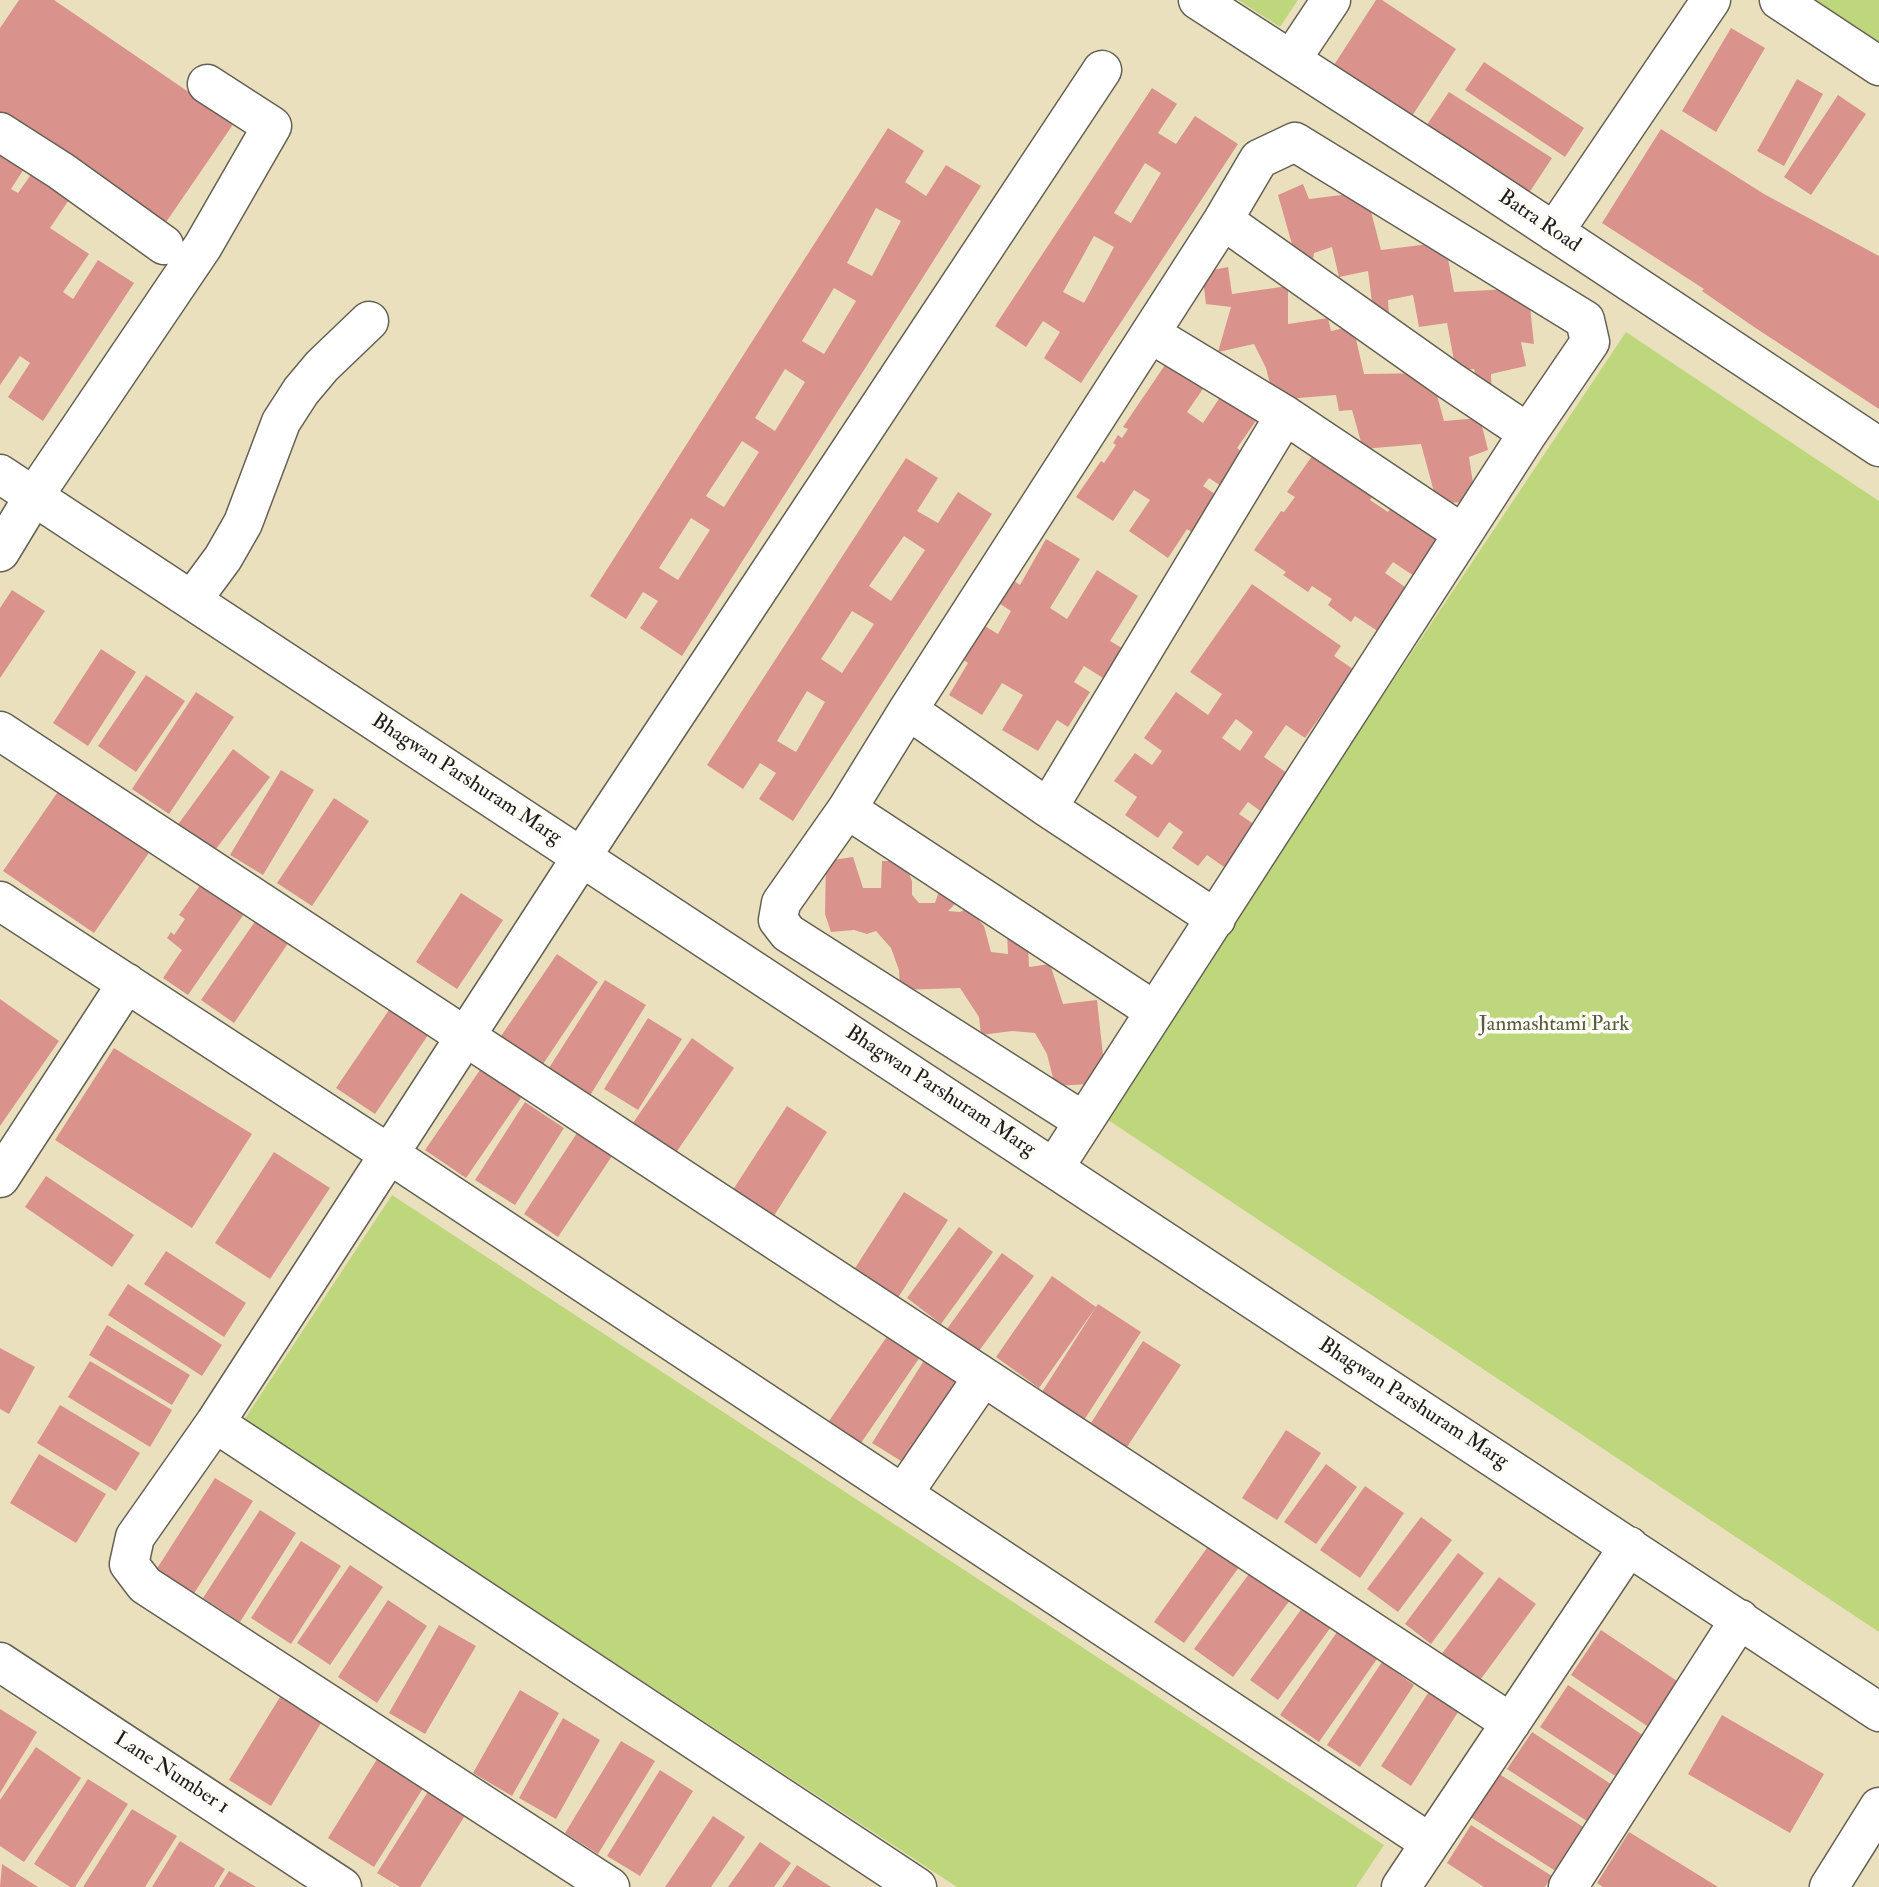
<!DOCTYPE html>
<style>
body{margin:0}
canvas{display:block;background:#eae0bd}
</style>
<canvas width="1879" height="1887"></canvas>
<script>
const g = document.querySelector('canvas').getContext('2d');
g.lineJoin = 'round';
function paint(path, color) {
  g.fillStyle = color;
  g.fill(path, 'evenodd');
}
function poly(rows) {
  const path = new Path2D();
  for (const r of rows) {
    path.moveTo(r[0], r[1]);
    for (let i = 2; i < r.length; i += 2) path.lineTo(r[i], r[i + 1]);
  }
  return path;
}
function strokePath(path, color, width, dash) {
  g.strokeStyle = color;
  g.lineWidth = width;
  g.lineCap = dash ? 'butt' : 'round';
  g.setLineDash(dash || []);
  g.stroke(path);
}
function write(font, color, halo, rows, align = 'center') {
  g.font = font + ' "IM FELL Double Pica",serif';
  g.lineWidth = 7;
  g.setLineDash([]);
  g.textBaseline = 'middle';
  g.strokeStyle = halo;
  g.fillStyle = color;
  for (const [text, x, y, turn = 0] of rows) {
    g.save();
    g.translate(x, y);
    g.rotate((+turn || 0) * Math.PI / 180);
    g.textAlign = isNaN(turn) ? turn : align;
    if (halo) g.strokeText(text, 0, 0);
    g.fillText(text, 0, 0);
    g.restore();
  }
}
paint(poly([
 [1238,0,1298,0,1280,27],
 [1813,0,1879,0,1879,42],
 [1626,332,1879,501,1879,1632,1102,1116],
 [392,1195,1384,1845,1356,1887,957,1887,244,1420]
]), '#bed77c');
paint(poly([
 [19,0,54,0,234,123,160,231,0,122,0,28],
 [1376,0,1382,0,1456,49,1412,116,1334,65],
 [1731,28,1765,48,1716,132,1682,111],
 [1484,62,1584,128,1565,157,1465,90],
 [1797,79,1823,94,1784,166,1757,151],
 [1152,88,1177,104,1158,133,1176,144,1195,116,1238,144,1081,383,1044,358,1060,332,1043,321,1026,347,995,326],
 [1145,163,1161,173,1131,223,1114,213],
 [1094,236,1114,247,1084,303,1063,292],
 [1449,92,1552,158,1529,193,1426,126],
 [1838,95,1866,114,1811,195,1784,177],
 [888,128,924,151,905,182,926,196,946,165,981,186,682,656,640,628,658,601,643,592,626,619,590,596],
 [876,208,901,221,872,276,847,263],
 [834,288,856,301,824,354,802,341],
 [785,369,805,382,775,431,755,418],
 [742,441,759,452,724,507,706,496],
 [691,518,710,530,678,580,659,568],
 [1661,129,1764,194,1879,256,1879,409,1754,327,1702,291,1704,289,1602,223],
 [0,142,31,158,11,189,18,193,39,163,77,188,50,228,89,254,63,292,73,299,98,260,134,283,43,421,8,397,30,363,20,356,0,385],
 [1303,184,1309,199,1366,192,1381,250,1445,242,1454,292,1528,288,1534,344,1521,342,1526,366,1491,374,1492,399,1483,401,1474,369,1456,371,1447,323,1419,327,1413,295,1388,300,1389,314,1374,318,1368,271,1339,277,1332,247,1314,253,1312,267,1299,269,1278,195],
 [1228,267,1232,294,1288,286,1288,324,1328,318,1331,331,1353,326,1364,374,1431,373,1444,421,1480,418,1488,450,1469,457,1476,502,1437,503,1421,444,1363,449,1352,410,1339,411,1336,395,1274,400,1266,368,1254,344,1218,352,1231,307,1206,304,1202,272],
 [1169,359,1207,383,1187,412,1203,423,1222,394,1258,418,1237,448,1246,455,1224,488,1209,478,1203,486,1218,496,1193,533,1187,529,1168,558,1129,531,1150,500,1134,490,1113,521,1076,497,1101,461,1104,463,1116,445,1113,443,1118,435,1122,438,1128,429,1123,427],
 [1319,446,1379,486,1370,500,1388,512,1397,499,1454,543,1426,584,1393,562,1385,573,1418,596,1388,638,1355,616,1351,622,1328,605,1332,599,1312,586,1308,592,1283,575,1286,572,1254,550,1281,511,1284,512,1295,497,1287,492],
 [906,458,938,478,917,511,938,523,958,492,992,514,793,821,759,799,776,773,760,763,743,789,707,765],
 [904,536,925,550,891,601,869,586],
 [852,611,874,624,842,673,821,659],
 [807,691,825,702,796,752,777,741],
 [1046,539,1080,559,1050,608,1067,619,1097,570,1138,596,1110,641,1122,648,1103,678,1084,666,1074,682,1090,692,1068,727,1057,720,1038,751,1002,730,1023,695,1002,683,982,715,949,695,968,663,962,659,983,625,998,634,1011,611,997,602,1011,579,1020,585],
 [1252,584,1341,646,1334,656,1366,678,1350,702,1337,693,1305,738,1286,725,1264,757,1297,780,1270,818,1248,802,1239,814,1264,831,1234,874,1207,855,1198,866,1172,848,1183,832,1169,822,1158,838,1125,815,1137,797,1114,781,1135,753,1152,765,1162,751,1144,738,1176,692,1208,715,1222,694,1190,672],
 [1236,719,1253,732,1240,751,1222,738],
 [12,590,45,611,0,678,0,608],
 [101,649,136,672,88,746,53,723],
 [146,675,185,701,136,772,98,746],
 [196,692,234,717,169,814,132,789],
 [233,749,270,777,210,857,174,830],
 [281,770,314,790,263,875,230,855],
 [64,783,155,844,94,933,3,871],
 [334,798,369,821,312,906,277,883],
 [892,856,904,861,912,881,912,895,919,903,935,903,940,888,958,901,948,911,960,912,968,908,984,926,991,952,1008,954,1007,933,1028,942,1029,967,1050,964,1063,1004,1097,1000,1106,1083,1055,1086,1047,1054,1035,1033,1012,1031,981,1035,979,1017,960,988,900,990,899,970,891,948,876,931,867,934,854,930,831,932,825,914,826,861,853,857,863,888,881,888,882,861,889,861],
 [203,881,246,911,188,995,163,978,182,950,167,938,171,932,174,935,185,919,179,915],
 [461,893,503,920,457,989,416,962],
 [258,917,291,939,234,1023,201,1000],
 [557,954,598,982,539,1070,497,1042],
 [605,980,646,1005,589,1097,547,1071],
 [0,999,59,1041,0,1126],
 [389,1010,428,1035,375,1114,336,1088],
 [648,1018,682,1039,638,1110,604,1089],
 [692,1038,734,1068,671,1160,628,1130],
 [114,1048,252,1134,192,1228,55,1140],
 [482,1067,523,1095,466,1178,425,1150],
 [525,1102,564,1128,515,1205,475,1180],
 [787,1106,827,1132,770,1222,729,1196],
 [577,1133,612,1156,558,1237,524,1214],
 [274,1152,330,1188,270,1279,215,1243],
 [46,1176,134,1235,112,1267,25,1207],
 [904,1192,948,1220,892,1307,848,1279],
 [959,1227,993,1252,941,1324,907,1298],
 [166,1251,246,1303,224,1337,144,1284],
 [1002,1253,1034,1276,976,1355,944,1333],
 [1052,1276,1096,1307,1039,1388,996,1357],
 [128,1284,222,1345,202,1376,108,1315],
 [1098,1304,1141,1332,1084,1420,1042,1392],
 [107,1325,190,1375,172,1405,89,1355],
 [888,1335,920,1357,861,1443,829,1421],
 [1143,1341,1181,1365,1127,1447,1091,1423],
 [0,1348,35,1367,9,1414,0,1409],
 [925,1359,959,1380,906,1464,872,1443],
 [90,1361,172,1410,150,1447,68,1397],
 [60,1405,140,1453,116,1491,37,1443],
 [1286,1430,1321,1453,1277,1520,1242,1498],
 [39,1454,106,1494,76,1543,10,1503],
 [1326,1464,1357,1487,1316,1544,1284,1522],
 [215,1478,253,1501,193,1595,156,1570],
 [1365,1486,1404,1513,1360,1578,1320,1550],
 [260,1510,296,1533,240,1622,203,1598],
 [1421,1517,1452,1540,1398,1612,1367,1589],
 [301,1541,341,1566,291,1644,251,1618],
 [1212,1541,1242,1563,1184,1643,1154,1622],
 [1458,1553,1484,1573,1431,1644,1405,1624],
 [350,1565,383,1587,330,1665,297,1643],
 [1254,1567,1293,1596,1233,1677,1194,1649],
 [1499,1577,1536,1604,1475,1687,1438,1659],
 [388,1600,427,1626,377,1703,338,1677],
 [1308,1600,1336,1620,1278,1700,1250,1680],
 [439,1625,476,1646,425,1734,389,1713],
 [1601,1630,1683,1685,1653,1730,1571,1675],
 [1337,1632,1377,1659,1319,1742,1280,1715],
 [1382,1662,1414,1685,1360,1767,1327,1745],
 [1568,1685,1647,1738,1620,1779,1540,1727],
 [520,1690,559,1713,512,1796,473,1773],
 [1430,1690,1460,1709,1411,1786,1381,1766],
 [280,1697,321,1723,271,1806,229,1780],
 [0,1709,37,1732,0,1793],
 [1722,1715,1824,1774,1790,1833,1688,1774],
 [563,1718,600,1740,556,1819,519,1798],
 [1532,1732,1620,1790,1596,1827,1507,1769],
 [621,1741,655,1761,598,1854,565,1833],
 [36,1747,81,1778,24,1862,0,1846,0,1800],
 [379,1756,425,1785,374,1867,328,1838],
 [660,1770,693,1791,640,1876,607,1856],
 [1496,1772,1593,1833,1565,1877,1469,1816],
 [88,1779,128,1804,75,1887,70,1887,34,1864],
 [429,1790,466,1814,420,1887,400,1887,377,1873],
 [132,1809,177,1836,145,1887,83,1887],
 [713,1816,745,1837,711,1887,665,1887],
 [1471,1825,1552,1876,1545,1887,1484,1887,1447,1863],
 [1629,1832,1718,1887,1603,1887,1597,1883],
 [180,1841,225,1869,214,1887,152,1887],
 [760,1842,791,1863,774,1887,728,1887],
 [2,1864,38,1887,0,1887],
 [797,1865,831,1887,782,1887],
 [229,1871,256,1887,219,1887]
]), '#da938c');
const minor = poly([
 [1198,0,1458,168,1879,447],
 [1779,0,1879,66],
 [1291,60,1331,0],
 [0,132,61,171,164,245],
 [1223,220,1449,380,1528,433],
 [1554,232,1711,0],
 [1151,334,1285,415,1463,534],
 [0,474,1879,1712],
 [0,552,34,496,203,246,272,126,207,84],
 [192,600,223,558,243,523,281,422,301,391,322,366,369,321],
 [908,710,1048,808],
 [0,731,1511,1723],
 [847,809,1153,1010],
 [0,901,389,1154,1430,1843],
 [1216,919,1048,808,1285,415],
 [1054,1168,1528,433,1590,342,1585,320,1295,142,1259,159,1223,220,908,710,847,809,781,903,778,920,788,933,1083,1121],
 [0,1178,127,983],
 [215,1423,917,1887],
 [903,1494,983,1377],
 [0,1662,342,1887],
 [610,1887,145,1585,129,1564,135,1537,215,1423,601,827,1102,70],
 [1401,1887,1629,1546],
 [1568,1887,1740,1619],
 [1829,1887,1879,1807]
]);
strokePath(minor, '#646154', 41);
strokePath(minor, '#fff', 38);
write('21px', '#1c1c1c', '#fdfcf7', [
 ["Batra Road",1539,222,34],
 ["Bhagwan Parshuram Marg",466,780,33],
 ["Bhagwan Parshuram Marg",940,1092,33],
 ["Bhagwan Parshuram Marg",1413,1404,33],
 ["Lane Number 1",171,1774,33]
]);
write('21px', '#555d3e', '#fdfcf7', [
 ["Janmashtami Park",1554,1025]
]);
</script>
